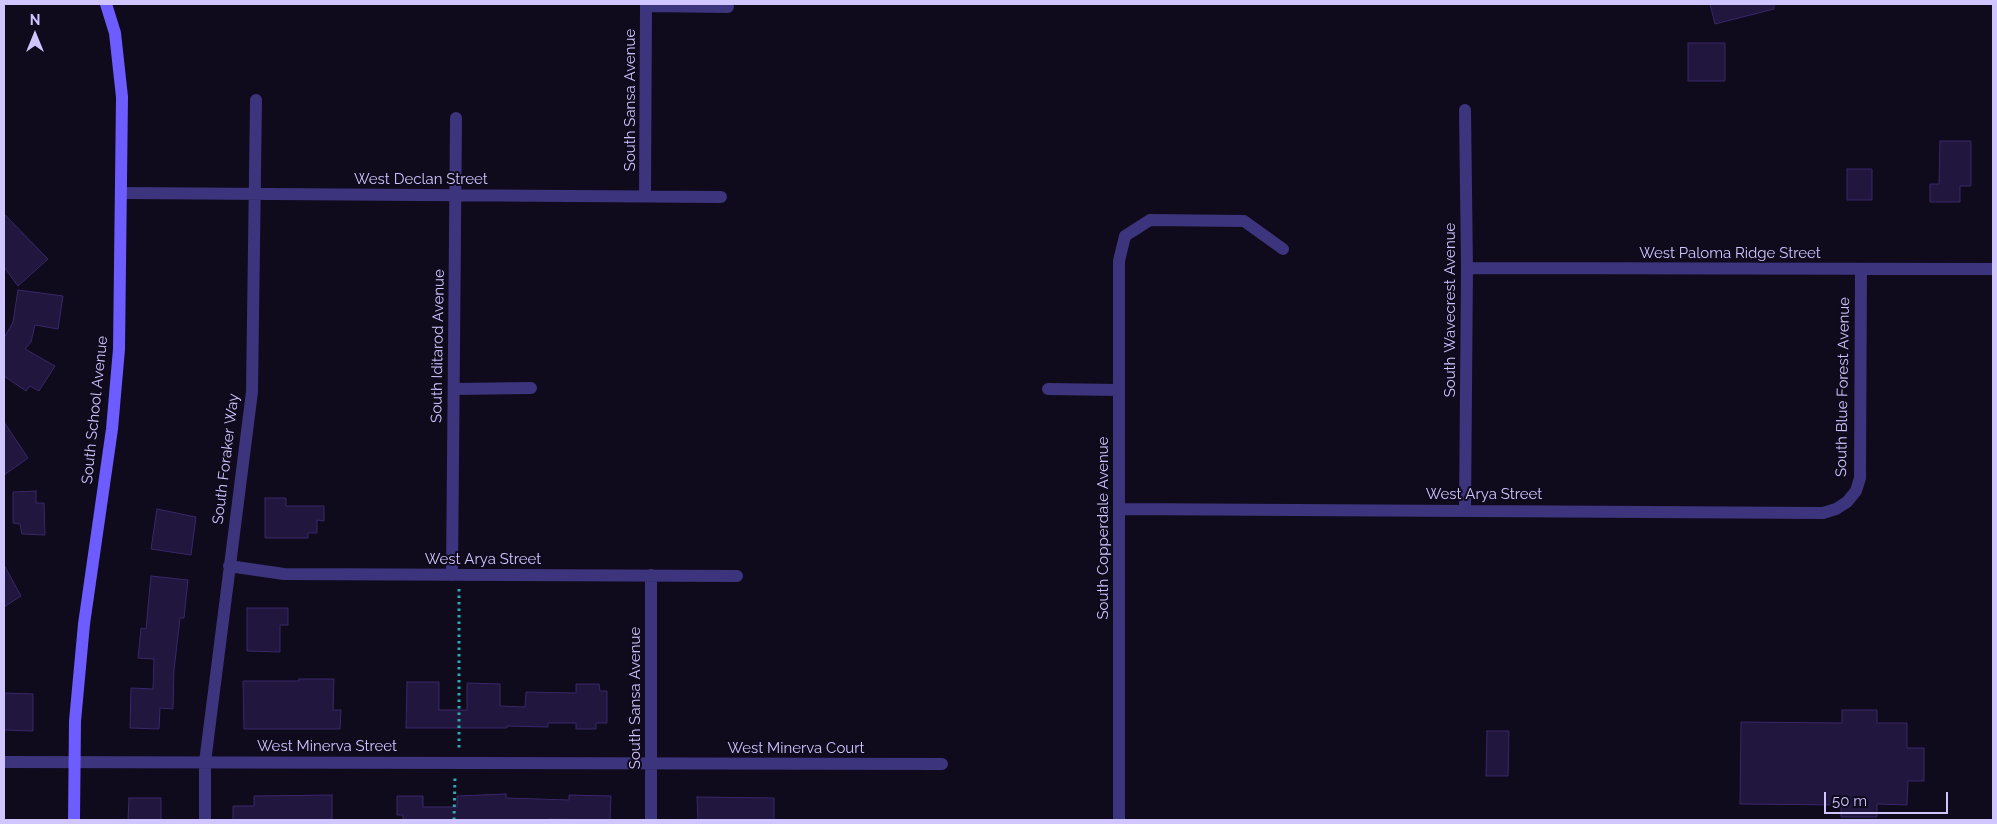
<!DOCTYPE html>
<style>
body{margin:0}
#map{position:relative;width:1997px;height:824px;overflow:hidden;background:#0f0a1c;font-family:Raleway,sans-serif}
canvas{display:block}
.frame{position:absolute;inset:0;border:5px solid #d0c5ff;pointer-events:none}
.north{position:absolute;left:10px;top:10px;width:50px;height:50px;-webkit-text-stroke:4px #0f0a1c;paint-order:stroke;rotate:0deg;font-size:14px;font-weight:700;line-height:20px;text-align:center;color:#d0c5ff}
.north::after{content:'';display:block;margin:auto;width:18px;height:22px;background:#d0c5ff;clip-path:polygon(50% 0,100% 100%,50% 72%,0 100%)}
.scale{position:absolute;left:1824px;top:792px;width:124px;height:22px;box-sizing:border-box;border:2px solid #d0c5ff;border-top:0;padding-left:6px;font-size:15px;line-height:18px;white-space:nowrap;color:#d0c5ff;-webkit-text-stroke:4px #0f0a1c;paint-order:stroke}
</style>
<div id="map">
<canvas width="1997" height="824"></canvas>
<div class="frame"></div>
<div class="north">N</div>
<div class="scale">50 m</div>
</div>
<script>
const g = document.querySelector('canvas').getContext('2d');
g.lineJoin = 'round';
function paint(path, color) {
  g.fillStyle = color;
  g.fill(path, 'evenodd');
}
function poly(rows) {
  const path = new Path2D();
  for (const r of rows) {
    path.moveTo(r[0], r[1]);
    for (let i = 2; i < r.length; i += 2) path.lineTo(r[i], r[i + 1]);
  }
  return path;
}
function strokePath(path, color, width, dash) {
  g.strokeStyle = color;
  g.lineWidth = width;
  g.lineCap = dash ? 'butt' : 'round';
  g.setLineDash(dash || []);
  g.stroke(path);
}
function write(font, color, halo, rows, align = 'center') {
  g.font = font + ' Raleway,sans-serif';
  g.lineWidth = 4;
  g.setLineDash([]);
  g.textBaseline = 'middle';
  g.strokeStyle = halo;
  g.fillStyle = color;
  for (const [text, x, y, turn = 0] of rows) {
    g.save();
    g.translate(x, y);
    g.rotate((+turn || 0) * Math.PI / 180);
    g.textAlign = isNaN(turn) ? turn : align;
    if (halo) g.strokeText(text, 0, 0);
    g.fillText(text, 0, 0);
    g.restore();
  }
}
const building = poly([
 [1710,4,1774,4,1774,9,1715,24,1710,4],
 [1688,43,1725,43,1725,81,1688,81,1688,43],
 [1940,141,1971,141,1971,186,1960,186,1960,202,1930,202,1930,184,1939,184,1940,141],
 [1847,169,1872,169,1872,200,1847,200,1847,169],
 [4,214,48,259,18,286,4,267,4,214],
 [18,290,63,296,58,329,35,325,31,342,25,349,55,366,39,391,30,386,26,391,4,376,4,338,13,322,18,290],
 [4,422,28,458,4,475,4,422],
 [36,491,36,503,44,503,45,535,22,534,20,524,13,523,13,492,36,491],
 [265,498,286,498,286,506,324,506,324,521,317,520,317,533,308,533,308,538,265,538,265,498],
 [157,509,196,517,191,555,151,549,157,509],
 [4,565,21,596,4,607,4,565],
 [151,576,188,580,184,618,180,618,174,670,173,709,160,708,159,729,130,728,131,688,153,689,154,659,138,658,141,628,146,629,151,576],
 [247,608,288,608,288,625,280,625,280,652,247,651,247,608],
 [299,679,334,679,333,710,341,710,340,729,244,729,243,681,299,681,299,679],
 [407,682,439,682,439,710,467,710,467,683,500,684,500,706,525,707,526,692,576,693,576,684,599,684,600,691,607,691,607,723,596,723,596,729,576,729,576,723,548,723,548,727,507,726,507,728,406,728,407,682],
 [4,693,33,694,33,731,4,730,4,693],
 [1842,710,1877,710,1877,723,1907,723,1907,748,1924,748,1924,781,1908,781,1907,805,1877,804,1877,817,1841,817,1841,805,1740,804,1741,722,1842,723,1842,710],
 [1487,731,1509,731,1508,776,1486,776,1487,731],
 [506,794,506,798,569,800,569,795,611,796,610,820,549,819,549,820,403,820,403,815,397,815,397,796,423,796,423,807,457,807,457,796,506,794],
 [332,795,332,820,233,820,233,806,254,806,254,796,332,795],
 [697,797,774,798,774,820,698,820,697,797],
 [129,798,161,798,161,820,128,820,129,798]
]);
paint(building, '#21163d');
strokePath(building, '#3a276a', 1);
strokePath(poly([
 [459,589,459,751],
 [454,820,455,776]
]), '#29adaf', 3, [2.5, 4]);
strokePath(poly([
 [646,6,728,7],
 [1465,110,1467,268,1465,510],
 [121,193,721,197],
 [645,196,646,4],
 [1467,268,1993,269],
 [454,389,531,388],
 [1048,389,1119,390],
 [1119,509,1823,513,1836,509,1847,502,1856,491,1860,478,1861,269],
 [229,566,284,574,737,576],
 [452,575,456,118],
 [4,762,942,764],
 [205,820,205,762,252,392,256,100],
 [651,820,651,575],
 [1119,820,1119,261,1125,236,1150,220,1244,221,1283,249]
]), '#3c347c', 12);
strokePath(poly([
 [74,820,75,721,84,624,112,429,119,349,122,97,115,33,106,4]
]), '#6d5cff', 12);
write('15px', '#d0c5ff', '#0f0a1c', [
 ["South Sansa Avenue",630,100,-90],
 ["West Declan Street",421,179],
 ["West Paloma Ridge Street",1730,253],
 ["South Wavecrest Avenue",1450,310,-90],
 ["South Iditarod Avenue",438,346,-89],
 ["South Blue Forest Avenue",1843,387,-89],
 ["South School Avenue",95,410,-84],
 ["South Foraker Way",226,459,-83],
 ["West Arya Street",1484,494],
 ["South Copperdale Avenue",1103,528,-90],
 ["West Arya Street",483,559],
 ["South Sansa Avenue",635,698,-90],
 ["West Minerva Street",327,746],
 ["West Minerva Court",796,748]
]);
</script>
